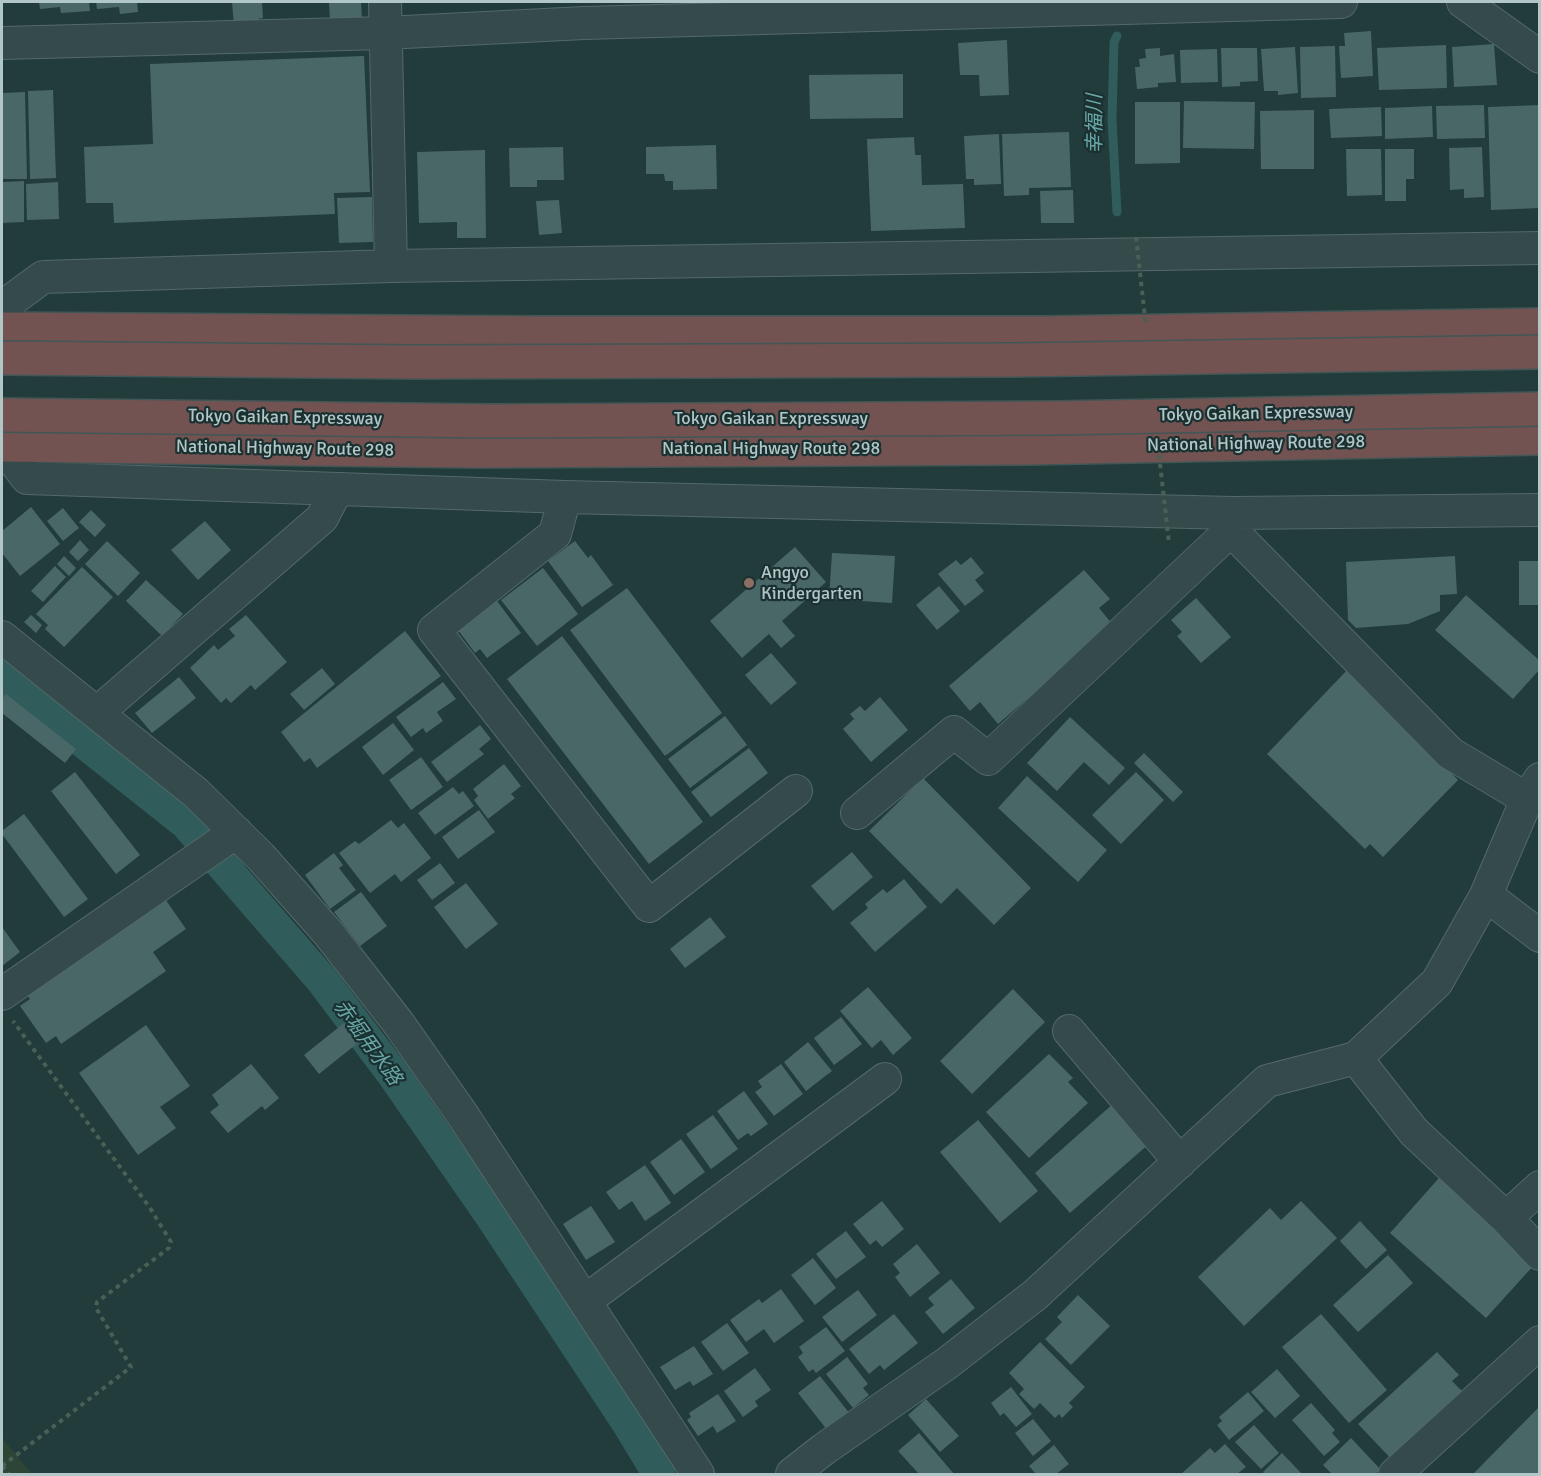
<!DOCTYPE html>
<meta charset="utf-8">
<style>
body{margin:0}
#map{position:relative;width:1541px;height:1476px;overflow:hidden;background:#223b3b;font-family:Signika,sans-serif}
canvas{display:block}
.frame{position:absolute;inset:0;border:3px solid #b1c7c7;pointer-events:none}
</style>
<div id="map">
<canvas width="1541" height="1476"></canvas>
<div class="frame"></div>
</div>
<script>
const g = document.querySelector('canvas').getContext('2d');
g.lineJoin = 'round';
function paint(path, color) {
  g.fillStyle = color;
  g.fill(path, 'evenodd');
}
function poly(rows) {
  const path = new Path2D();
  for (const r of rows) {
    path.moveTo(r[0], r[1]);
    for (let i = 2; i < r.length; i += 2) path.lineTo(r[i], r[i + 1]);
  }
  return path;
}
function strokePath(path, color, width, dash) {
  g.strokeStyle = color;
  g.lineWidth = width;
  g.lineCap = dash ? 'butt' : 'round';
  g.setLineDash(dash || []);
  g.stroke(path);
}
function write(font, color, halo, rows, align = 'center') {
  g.font = font + ' Signika,"Noto Sans JP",sans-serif';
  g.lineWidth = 4.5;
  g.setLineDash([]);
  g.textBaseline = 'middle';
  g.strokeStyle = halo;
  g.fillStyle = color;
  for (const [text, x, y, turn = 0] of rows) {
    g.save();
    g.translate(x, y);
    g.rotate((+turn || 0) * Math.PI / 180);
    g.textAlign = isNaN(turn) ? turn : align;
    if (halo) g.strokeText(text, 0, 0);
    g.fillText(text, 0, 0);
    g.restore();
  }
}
paint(poly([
 [2,1438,32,1474,2,1474]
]), '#2c4536');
strokePath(poly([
 [1117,212,1112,120,1114,42,1117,36]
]), '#305c5c', 9);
strokePath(poly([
 [2,677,186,823,322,980,393,1074,488,1211,628,1423,659,1474]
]), '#305c5c', 33);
paint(poly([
 [39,2,89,2,90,11,61,13,60,7,40,9],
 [96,2,137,2,138,12,120,14,119,7,97,9],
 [232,2,262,2,263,18,258,19,258,24,234,26],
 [329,2,361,2,362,19,330,21],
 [1371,31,1373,76,1341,78,1339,46,1345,46,1344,33],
 [1007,40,1009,95,980,96,979,75,960,75,958,43],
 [1494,44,1497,85,1454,87,1452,47],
 [1446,45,1447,88,1379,90,1377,48],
 [1335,46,1336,97,1301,98,1300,47],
 [1295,47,1298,93,1278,95,1278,91,1264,91,1261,49],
 [1160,48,1160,56,1174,54,1176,82,1158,83,1158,87,1137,89,1135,67,1140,67,1139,59,1146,58,1145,49],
 [1221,48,1257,48,1258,81,1240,82,1240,86,1222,87],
 [1217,49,1218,82,1181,83,1180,50],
 [364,56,370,192,334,193,335,214,114,223,113,203,86,203,84,147,153,144,150,64],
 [903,74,903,118,810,119,809,75],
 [53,90,56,178,30,179,28,91],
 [25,92,27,179,2,179,2,93],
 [1184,101,1255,102,1254,149,1183,148],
 [1135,102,1180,102,1180,163,1135,164],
 [1484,105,1485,138,1437,139,1436,106],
 [1540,105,1540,208,1491,210,1488,107],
 [1432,106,1433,137,1385,139,1385,108],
 [1381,107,1382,136,1331,138,1329,109],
 [1314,110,1314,169,1261,169,1260,111],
 [1069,132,1071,187,1029,188,1029,195,1004,196,1002,134],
 [999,134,1001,184,974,185,974,179,966,179,964,136],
 [914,137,915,155,921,155,922,185,963,184,965,228,871,231,867,139],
 [716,145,717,189,673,190,673,181,665,181,664,174,646,174,646,147],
 [563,147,564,180,537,180,537,187,510,187,509,148],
 [1482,147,1484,197,1464,198,1464,189,1450,190,1449,148],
 [1346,149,1381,149,1382,195,1347,196],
 [1385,149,1414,149,1414,179,1406,179,1406,201,1385,201],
 [485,150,486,238,457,238,457,222,419,223,417,152],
 [24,181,24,222,2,223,2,182],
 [58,182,59,219,27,220,26,184],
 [1073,190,1074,223,1041,223,1040,191],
 [372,197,373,242,339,243,337,198],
 [559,200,562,233,539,235,536,201],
 [31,507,60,544,20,576,2,553,2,531],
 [63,508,79,528,63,541,47,521],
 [91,510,106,525,95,537,79,522],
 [205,521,231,550,198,580,171,550],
 [80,540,89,550,78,561,69,552],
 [107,541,140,573,118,596,85,564],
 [575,541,588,558,591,555,613,585,582,607,548,561],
 [795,547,826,582,782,621,795,636,781,648,769,634,742,658,710,621],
 [832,553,895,556,892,603,829,599],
 [64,556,76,568,69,576,57,564],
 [1455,556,1457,594,1440,595,1440,611,1408,624,1356,628,1348,620,1346,562],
 [971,557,984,573,975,580,984,591,965,606,938,574,956,560,961,565],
 [1519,561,1540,561,1540,605,1519,605],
 [55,566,66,577,43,602,31,591],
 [82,567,113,597,64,647,45,629,48,625,36,614],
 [543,568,578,614,537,646,501,600],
 [1084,570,1110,599,1099,608,1113,625,998,724,980,702,970,711,949,686],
 [146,580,183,614,162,636,126,601],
 [939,586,960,611,937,630,916,605],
 [627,588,722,713,665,756,570,630],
 [1466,595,1540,661,1540,669,1513,699,1435,630],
 [1196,598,1231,637,1201,663,1177,636,1182,632,1171,620],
 [497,601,521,633,487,658,480,649,475,653,458,630],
 [31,615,42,625,36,633,24,622],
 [246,615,287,662,255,690,251,685,231,703,226,698,221,703,190,668,214,645,218,650,235,636,229,629],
 [405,631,441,676,317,768,310,758,304,762,281,732],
 [562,636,703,822,649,864,507,679],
 [771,653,797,683,771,705,745,675],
 [322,668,335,684,304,710,290,694],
 [1349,668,1458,780,1383,857,1370,844,1365,849,1267,754],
 [179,677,196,698,152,733,135,713],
 [443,682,456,699,437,712,443,721,426,733,423,728,411,737,396,717],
 [6,694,76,749,65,763,2,713,2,699],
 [880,697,908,730,871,762,843,729,854,719,850,714,860,706,865,711],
 [725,716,747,745,690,788,668,759],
 [1070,717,1125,768,1109,785,1084,762,1057,791,1027,763],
 [393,723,414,750,383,775,362,747],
 [480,725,491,739,479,749,484,754,447,782,431,762],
 [749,748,768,773,711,817,691,792],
 [1144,753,1183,792,1173,802,1134,763],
 [421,757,443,787,411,810,389,780],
 [504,764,521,786,511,794,515,798,488,819,474,800,478,796,473,789],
 [75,772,140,855,116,874,51,791],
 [1136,772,1164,800,1121,844,1092,815],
 [1027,776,1107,850,1078,882,998,808],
 [923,778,1031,888,994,925,957,888,941,904,869,831],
 [453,787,459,794,463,791,474,806,435,835,418,813],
 [479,810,495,832,458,859,442,837],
 [24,814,88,899,64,917,2,834,2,831],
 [391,820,398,828,404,823,431,858,401,882,395,874,370,893,339,853,355,841,359,844],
 [852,852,873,877,833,911,811,886],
 [334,853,343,865,339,868,356,890,330,909,305,875],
 [440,863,455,883,432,900,417,880],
 [904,879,927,907,875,952,850,923,868,908,865,904,883,889,887,893],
 [466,883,498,924,466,949,434,907],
 [361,892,387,926,360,946,334,912],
 [163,896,186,929,153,952,166,971,61,1044,56,1036,46,1043,20,1006,30,999,25,992],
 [710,917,726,937,685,968,670,949],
 [2,927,20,952,2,966],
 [868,987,912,1038,893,1055,881,1040,872,1048,840,1011],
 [1013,989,1045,1022,972,1094,940,1061],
 [841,1017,862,1044,834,1065,814,1038],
 [344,1023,359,1042,319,1074,304,1055],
 [146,1025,190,1086,160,1107,176,1128,138,1155,79,1073],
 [808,1042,832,1071,806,1091,784,1062],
 [1049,1054,1073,1078,1068,1082,1088,1103,1029,1158,986,1112],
 [251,1064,279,1098,265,1110,262,1106,228,1133,210,1112,219,1105,212,1095],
 [781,1064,803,1094,774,1116,755,1092,762,1087,758,1081],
 [744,1091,768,1124,751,1136,748,1133,738,1140,717,1111],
 [1114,1103,1150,1143,1070,1213,1035,1173],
 [713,1115,738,1149,711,1169,686,1134],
 [978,1120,1038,1191,1000,1223,940,1152],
 [681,1139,705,1172,674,1195,650,1162],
 [645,1165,671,1203,645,1221,632,1201,619,1210,606,1192],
 [1439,1178,1535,1264,1486,1318,1390,1233],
 [882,1201,904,1229,882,1247,876,1240,870,1245,853,1224],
 [1301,1201,1337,1238,1244,1326,1198,1277,1270,1208,1281,1220],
 [591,1206,615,1242,586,1260,563,1224],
 [1360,1221,1387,1250,1366,1269,1340,1241],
 [846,1231,866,1257,836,1279,816,1254],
 [917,1244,940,1273,910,1297,895,1277,900,1273,893,1264],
 [1388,1255,1413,1283,1358,1332,1333,1305],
 [813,1258,836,1288,815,1305,791,1275],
 [951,1279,975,1308,943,1334,925,1312,934,1305,928,1298],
 [781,1289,804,1321,774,1343,764,1329,746,1342,730,1320,759,1299,762,1303],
 [858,1290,877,1315,842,1342,822,1317],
 [1078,1295,1110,1326,1071,1365,1045,1339,1062,1322,1057,1317],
 [894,1314,918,1343,884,1370,880,1365,869,1374,849,1349],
 [1321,1314,1387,1390,1349,1423,1282,1347],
 [727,1323,749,1353,723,1371,701,1342],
 [826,1327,845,1351,816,1373,813,1369,809,1372,798,1357,803,1353,799,1347],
 [1040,1342,1085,1387,1069,1403,1073,1407,1062,1418,1059,1414,1055,1418,1040,1403,1034,1409,1019,1394,1024,1389,1009,1373],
 [694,1346,713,1374,693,1386,690,1381,675,1390,660,1367],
 [1437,1352,1459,1375,1452,1381,1468,1397,1396,1464,1358,1424],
 [847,1357,868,1384,863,1388,869,1395,853,1408,826,1374],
 [755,1368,771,1390,755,1401,758,1406,743,1417,724,1391],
 [1277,1369,1300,1396,1275,1418,1251,1392],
 [820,1376,850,1414,828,1431,798,1393],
 [1011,1387,1032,1414,1016,1427,1004,1413,1000,1416,991,1403],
 [1248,1392,1264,1411,1229,1440,1217,1425,1222,1421,1219,1417],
 [718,1394,736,1421,717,1433,713,1426,698,1436,687,1420,691,1417,689,1413],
 [926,1399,959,1436,940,1452,908,1415],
 [1311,1403,1335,1430,1332,1433,1340,1442,1324,1456,1292,1420],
 [1540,1406,1540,1474,1473,1474],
 [1033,1419,1051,1441,1033,1456,1015,1433],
 [1254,1425,1279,1453,1261,1469,1235,1442],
 [919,1433,954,1474,919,1474,898,1451],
 [1351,1438,1381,1470,1375,1474,1332,1474,1323,1465],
 [1225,1444,1246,1467,1237,1474,1181,1474,1210,1448,1215,1453],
 [1054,1445,1069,1464,1056,1474,1036,1474,1029,1466],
 [1282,1453,1302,1474,1265,1474,1263,1472]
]), '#4a6767');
const minor = poly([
 [385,2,391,266],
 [1463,2,1540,57],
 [2,43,385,33,584,23,1341,2],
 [2,307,43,277,391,266,1540,248],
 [2,445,27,478,565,497,1233,513,1540,510],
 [565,497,555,534,434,630,649,906,796,791],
 [1231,530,1450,753,1527,799],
 [2,637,196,793,261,857,329,934,399,1024,462,1114,698,1474],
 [97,713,322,518,337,489],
 [857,813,954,732,988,759,1231,530,1233,513],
 [1486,895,1540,936],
 [2,994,236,832],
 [1069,1031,1180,1162],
 [1356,1058,1414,1132,1506,1218,1540,1254],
 [1506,1218,1540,1187],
 [585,1301,885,1079],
 [792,1474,824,1449,946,1364,1035,1295,1267,1081,1356,1058,1437,982,1486,895,1527,799,1540,779],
 [1395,1474,1540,1342]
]);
const highway = poly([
 [2,329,537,333,1047,333,1540,325],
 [2,445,478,451,1030,448,1540,438]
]);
strokePath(minor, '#546969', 34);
strokePath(highway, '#415656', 36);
strokePath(poly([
 [2,1466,131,1367,96,1308,97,1302,169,1248,171,1242,150,1208,13,1021],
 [2,1466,9,1474]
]), '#486055', 4, [4.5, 4.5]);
strokePath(minor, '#354b4b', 32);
strokePath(highway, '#725352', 33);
const highwayBridge = poly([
 [2,358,415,362,1014,360,1540,352],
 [2,415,492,421,1055,418,1540,409]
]);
strokePath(highwayBridge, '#415656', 36, []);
strokePath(poly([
 [1136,237,1146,326],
 [1158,446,1169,543]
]), '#486055', 4, [4.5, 4.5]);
strokePath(highwayBridge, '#725352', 33);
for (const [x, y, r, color] of [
 [749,583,6,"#8d6e63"]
]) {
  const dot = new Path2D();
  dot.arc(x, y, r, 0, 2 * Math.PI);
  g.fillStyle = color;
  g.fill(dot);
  strokePath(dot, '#1b3030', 2);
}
write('18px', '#b1c7c7', '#1b3030', [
 ["Tokyo Gaikan Expressway",1256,414,-1],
 ["Tokyo Gaikan Expressway",285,418,1],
 ["Tokyo Gaikan Expressway",771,419],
 ["National Highway Route 298",1256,444,-1],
 ["National Highway Route 298",285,449,1],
 ["National Highway Route 298",771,449]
]);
write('18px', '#b1c7c7', '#1b3030', [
 ["Angyo",761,573],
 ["Kindergarten",761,594]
], 'left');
write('italic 20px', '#69a7a7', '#1b3030', [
 ["幸福川",1096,124,-90],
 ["赤堀用水路",367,1043,54]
]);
</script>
